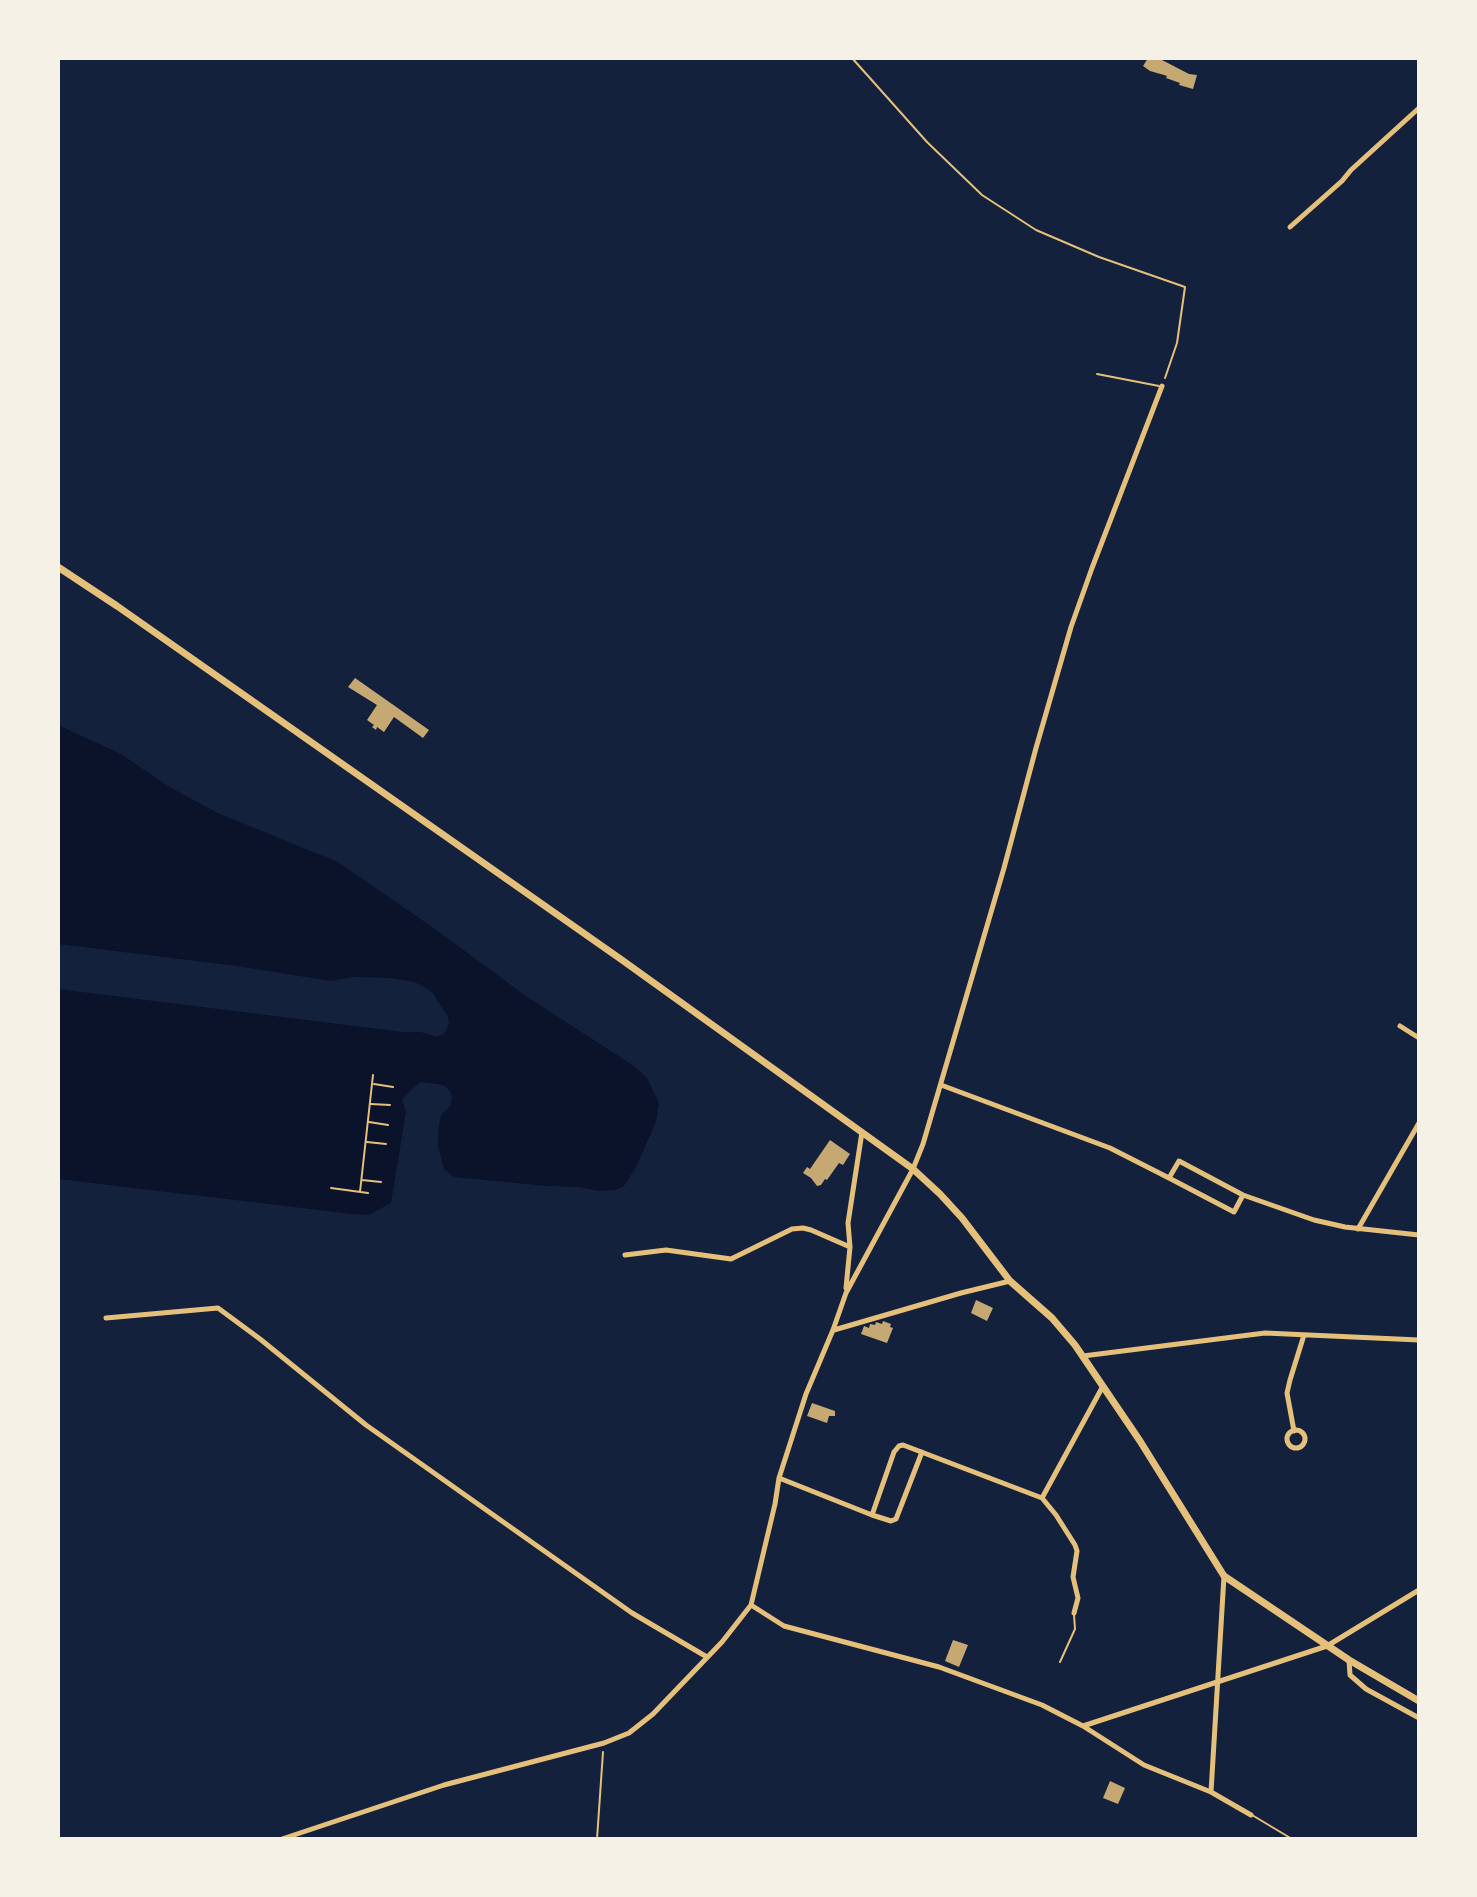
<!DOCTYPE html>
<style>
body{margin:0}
#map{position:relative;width:1477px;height:1897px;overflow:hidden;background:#14213d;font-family:"Noto Serif",serif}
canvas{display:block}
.frame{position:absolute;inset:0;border:60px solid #f6f1e7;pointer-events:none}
</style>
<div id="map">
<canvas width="1477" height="1897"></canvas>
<div class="frame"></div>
</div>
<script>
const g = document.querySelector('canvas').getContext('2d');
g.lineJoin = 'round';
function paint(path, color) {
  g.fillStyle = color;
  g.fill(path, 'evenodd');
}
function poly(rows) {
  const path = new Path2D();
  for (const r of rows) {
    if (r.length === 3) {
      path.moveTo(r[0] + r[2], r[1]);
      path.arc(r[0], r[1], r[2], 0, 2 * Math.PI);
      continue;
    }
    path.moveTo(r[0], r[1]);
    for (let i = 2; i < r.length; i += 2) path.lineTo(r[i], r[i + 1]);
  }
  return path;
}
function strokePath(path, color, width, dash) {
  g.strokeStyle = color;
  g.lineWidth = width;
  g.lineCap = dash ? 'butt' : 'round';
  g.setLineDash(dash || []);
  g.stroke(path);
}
paint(poly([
 [58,725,121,754,171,788,220,814,338,862,435,929,526,996,634,1066,647,1078,659,1103,656,1122,635,1169,624,1186,615,1190,598,1191,578,1187,546,1186,454,1177,444,1169,438,1146,438,1132,441,1115,450,1106,452,1098,450,1091,443,1085,420,1082,407,1094,402,1100,406,1112,391,1203,369,1215,352,1214,58,1179,58,989,403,1032,421,1032,437,1037,444,1034,449,1024,448,1017,432,992,415,982,389,978,354,977,331,981,236,966,58,944]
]), '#0b132b');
paint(poly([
 [1148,58,1162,60,1189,74,1197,75,1193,89,1179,85,1180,83,1166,78,1167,76,1164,75,1150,71,1143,66],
 [355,678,429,730,423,738,394,717,384,732,377,727,376,730,372,727,374,725,367,720,377,705,348,687],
 [830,1140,850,1154,843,1165,839,1163,827,1180,825,1179,821,1185,817,1186,811,1178,803,1173,807,1167,810,1169],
 [976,1300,993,1308,987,1321,971,1313],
 [883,1321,891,1324,890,1327,893,1328,887,1343,861,1334,864,1326,869,1328,870,1324,875,1325,876,1322,882,1324],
 [812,1403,835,1411,835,1416,829,1416,827,1423,807,1416],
 [953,1640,968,1645,959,1667,945,1661],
 [1110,1781,1125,1788,1118,1804,1103,1798]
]), '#c6a872');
strokePath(poly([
 [852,58,927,142,982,195,1036,230,1099,257,1185,287,1177,343,1165,378],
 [374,1084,393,1087],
 [371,1104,390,1105],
 [369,1122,388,1125],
 [367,1142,386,1144],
 [362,1180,381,1182],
 [331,1188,368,1193],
 [360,1192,373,1075],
 [597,1839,603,1752]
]), '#e5c07b', 2);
strokePath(poly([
 [1097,374,1159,386],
 [1060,1662,1075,1629,1074,1615],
 [1252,1815,1292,1839]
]), '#e5c07b', 2);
strokePath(poly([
 [1290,227,1342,181,1351,170,1419,108],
 [1400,1026,1419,1038],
 [941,1085,1110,1148,1169,1178,1179,1161,1243,1195,1314,1220,1345,1227,1419,1235],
 [1169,1178,1234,1212,1243,1195],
 [1358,1229,1419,1123],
 [625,1255,666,1250,731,1259,792,1229,803,1228,811,1230,850,1247],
 [846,1288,850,1247,848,1223,862,1132],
 [106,1318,218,1308,260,1339,366,1425,632,1613,707,1657],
 [834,1330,961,1293,1010,1281],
 [1083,1356,1265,1333,1419,1340],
 [1296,1439,9],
 [1294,1431,1287,1393,1290,1380,1304,1335],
 [779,1478,872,1515,894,1452,899,1446,903,1445,1042,1498,1103,1386],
 [1042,1498,1056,1515,1075,1545,1077,1551,1073,1577,1078,1598,1074,1613],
 [872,1515,891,1521,896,1519,922,1452],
 [751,1605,784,1626,939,1667,1042,1705,1083,1726,1327,1646,1419,1590],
 [1349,1660,1350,1675,1366,1689,1419,1718],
 [1083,1726,1144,1765,1211,1792,1251,1815],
 [1211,1792,1224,1576],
 [282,1839,444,1785,604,1743,629,1733,653,1714,722,1642,751,1605,775,1504,779,1478,806,1394,833,1330,846,1293,913,1169,923,1144,1004,868,1036,748,1071,627,1092,568,1162,386]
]), '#e5c07b', 5);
strokePath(poly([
 [58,567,117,606,622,960,913,1169,940,1194,962,1218,1010,1281,1052,1318,1075,1345,1140,1441,1224,1576,1349,1660,1419,1701]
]), '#e5c07b', 7);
</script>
